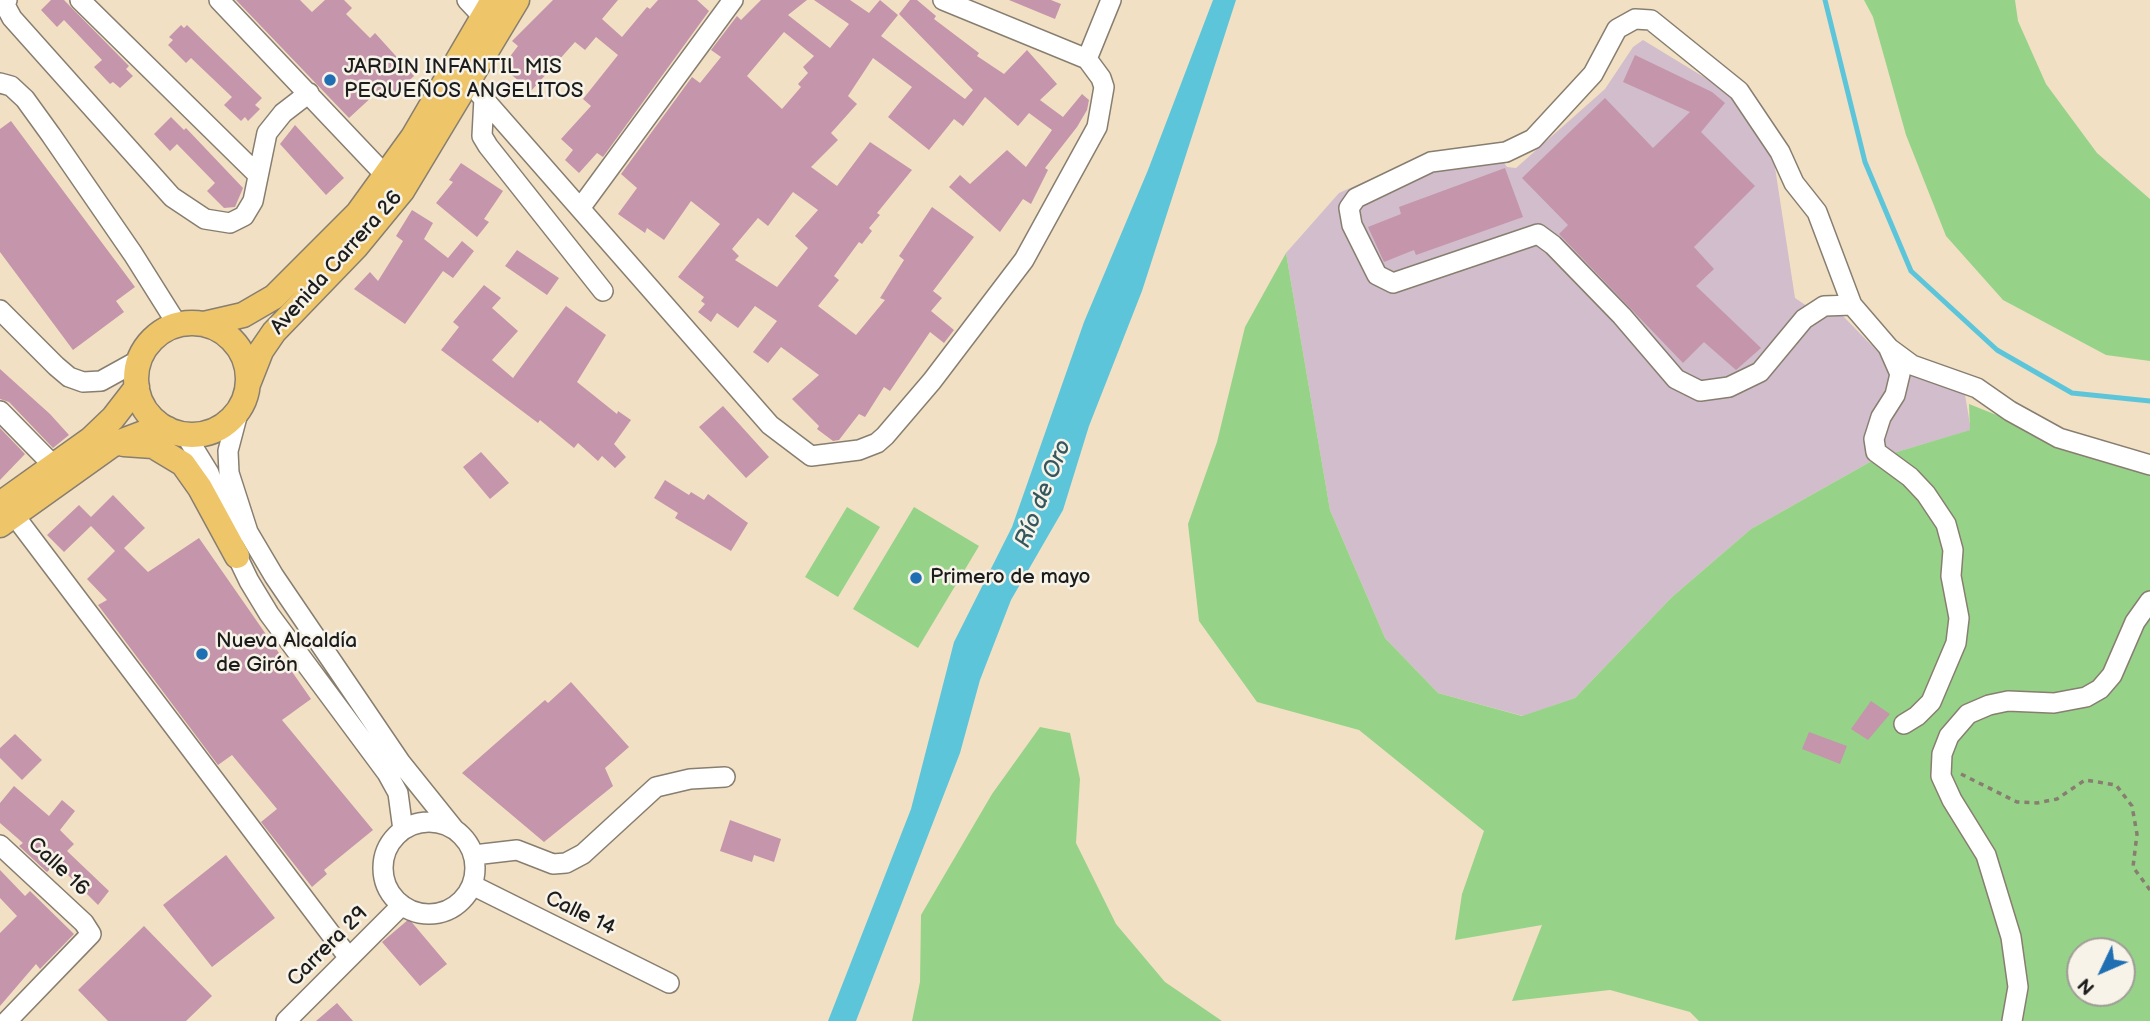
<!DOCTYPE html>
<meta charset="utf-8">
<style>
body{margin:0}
#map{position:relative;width:2150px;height:1021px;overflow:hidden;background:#f2e0c4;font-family:"Balsamiq Sans",sans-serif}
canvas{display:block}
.north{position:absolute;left:2066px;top:937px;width:70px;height:70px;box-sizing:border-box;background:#f7f3e8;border:2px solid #9f9d96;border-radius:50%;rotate:226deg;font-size:19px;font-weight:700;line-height:28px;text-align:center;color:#1c1c1c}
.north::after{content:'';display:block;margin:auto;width:24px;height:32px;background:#1f6fb2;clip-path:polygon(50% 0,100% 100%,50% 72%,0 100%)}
</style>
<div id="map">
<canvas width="2150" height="1021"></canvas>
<div class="north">N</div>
</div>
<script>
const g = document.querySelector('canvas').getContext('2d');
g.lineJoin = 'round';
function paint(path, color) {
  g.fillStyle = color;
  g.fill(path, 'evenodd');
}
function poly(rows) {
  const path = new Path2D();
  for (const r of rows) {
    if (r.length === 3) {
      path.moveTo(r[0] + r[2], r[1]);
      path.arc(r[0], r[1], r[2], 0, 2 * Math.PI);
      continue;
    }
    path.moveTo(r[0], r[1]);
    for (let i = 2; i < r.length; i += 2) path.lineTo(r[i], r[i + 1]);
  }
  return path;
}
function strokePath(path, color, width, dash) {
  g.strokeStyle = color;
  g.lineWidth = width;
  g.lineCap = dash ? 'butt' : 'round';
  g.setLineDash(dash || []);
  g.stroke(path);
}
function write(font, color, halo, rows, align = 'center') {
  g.font = font + ' "Balsamiq Sans",sans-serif';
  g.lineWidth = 5;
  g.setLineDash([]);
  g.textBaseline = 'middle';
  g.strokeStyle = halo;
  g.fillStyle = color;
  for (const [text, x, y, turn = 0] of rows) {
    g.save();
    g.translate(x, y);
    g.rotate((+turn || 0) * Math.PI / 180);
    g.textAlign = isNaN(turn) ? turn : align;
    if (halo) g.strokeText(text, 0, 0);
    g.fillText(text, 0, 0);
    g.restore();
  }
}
paint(poly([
 [1643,40,1730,93,1763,135,1774,161,1795,298,1813,310,1831,308,1842,315,1881,355,1965,395,1971,430,1877,458,1751,529,1672,597,1575,698,1523,716,1438,693,1385,638,1330,510,1286,253,1339,193,1423,156,1495,150,1507,167,1516,168,1605,89,1633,47]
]), '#d1bdcb');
paint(poly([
 [1864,0,2015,0,2018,21,2046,84,2097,153,2150,199,2150,361,2106,355,2003,300,1946,236,1906,135,1873,17],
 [1286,253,1330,510,1385,638,1438,693,1522,716,1575,698,1672,597,1751,529,1877,458,1970,430,1969,404,2150,476,2150,1021,1699,1021,1690,1012,1610,990,1512,1001,1542,925,1455,940,1462,894,1484,831,1359,730,1257,702,1199,621,1188,524,1217,442,1245,327],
 [2080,951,2122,951,2122,993,2080,993],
 [847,507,880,527,838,597,805,577],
 [914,507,979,546,918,648,853,609],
 [1040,727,1070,733,1080,779,1076,843,1116,924,1165,982,1222,1021,912,1021,920,982,921,915,992,794]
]), '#96d389');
paint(poly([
 [1213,0,1236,0,1142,291,1089,426,1063,510,1011,600,980,680,960,753,856,1021,828,1021,911,809,954,642,1012,527,1084,322,1148,170]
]), '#5dc5da');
strokePath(poly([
 [1825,0,1865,162,1911,271,1997,350,2072,393,2150,401]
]), '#5dc5da', 5);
paint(poly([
 [51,0,64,0,129,66,126,69,133,76,120,88,113,82,110,84,94,67,102,60,64,20,57,27,41,10],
 [236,0,300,0,312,12,325,0,344,0,352,8,346,14,370,38,375,33,414,76,396,93,387,83,349,118],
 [553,0,618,0,602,19,622,37,647,7,650,9,658,0,697,0,709,11,603,157,597,153,579,173,565,160,573,150,561,139,591,106,583,99,618,55,596,37,585,50,575,42,531,91,502,67,518,46,512,41],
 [761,0,807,0,788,15,830,48,849,24,814,0,850,0,869,13,880,0,898,15,881,36,965,99,973,90,899,14,910,0,917,0,936,16,934,19,979,53,977,56,1004,74,1027,50,1057,84,1040,100,1063,117,1082,94,1089,100,1087,110,1077,127,1045,168,1048,170,1031,204,1023,199,1000,232,949,187,960,175,970,184,1007,150,1026,167,1052,130,1029,113,1018,126,985,97,963,126,954,119,929,150,888,117,912,87,873,58,848,96,857,104,831,133,838,140,811,167,837,186,870,142,912,170,877,213,880,215,869,228,872,231,862,244,859,242,834,276,839,280,818,306,856,335,885,300,880,298,904,260,899,256,932,207,974,237,933,291,942,298,931,311,954,330,944,343,930,332,890,391,884,387,865,417,859,414,839,440,833,441,817,429,819,426,792,399,819,375,781,347,768,363,753,352,777,321,755,306,738,328,717,313,711,322,698,312,705,304,701,301,704,297,678,277,720,224,691,201,664,240,647,228,645,233,618,214,637,188,621,174,692,77,700,83,721,57,711,50,737,16,741,20],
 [784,32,814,56,803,67,808,73,798,84,801,87,782,109,747,76],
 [793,192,818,210,795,236,808,248,777,287,735,260,739,256,732,249,758,218,768,226],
 [1009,0,1051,0,1061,4,1055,19],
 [181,25,184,28,187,25,262,98,255,105,260,109,248,121,245,117,241,121,224,105,232,97,191,58,186,63,168,45,173,40,169,37],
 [1635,55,1712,92,1725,103,1701,132,1755,186,1694,247,1714,269,1696,286,1761,348,1736,370,1704,342,1683,363,1559,234,1568,225,1522,178,1605,98,1653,148,1690,112,1623,82],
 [171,117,184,130,186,128,243,188,235,207,224,208,207,191,215,183,177,144,170,151,154,134],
 [11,121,135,287,116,301,124,312,73,350,0,252,0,129],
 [295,125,344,178,326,195,280,144],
 [461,163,503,191,484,219,489,222,477,237,436,203,453,182,449,180],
 [1505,168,1523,217,1416,255,1414,250,1384,262,1368,227,1401,214,1399,207],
 [412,210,433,223,424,239,448,258,462,241,474,251,453,278,443,271,405,324,354,289,370,272,378,281,403,241,396,236],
 [517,250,559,278,547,295,505,266],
 [484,285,501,298,492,308,518,331,492,360,513,378,566,306,606,335,577,382,617,414,618,411,631,420,614,444,626,457,615,468,602,456,598,461,578,443,574,448,540,420,538,423,441,350,459,327,453,322],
 [0,369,50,414,69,435,53,448,9,402,0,399],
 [723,406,769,457,746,478,699,427],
 [0,428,25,454,0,480],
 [481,452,509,483,490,499,463,467],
 [665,480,689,495,691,492,704,500,708,494,748,523,731,551,675,518,678,513,654,498],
 [113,495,145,528,124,548,148,572,199,538,311,699,282,720,373,830,324,870,327,874,312,887,261,822,277,809,232,755,218,765,98,605,107,600,87,579,115,551,91,526,64,552,47,535,79,505,91,517],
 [571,682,629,747,605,768,613,786,544,842,462,773,545,700,548,703],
 [1871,701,1890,714,1868,740,1851,729],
 [1809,732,1847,746,1840,764,1802,749],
 [15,734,42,760,22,780,0,758,0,748],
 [14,786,49,816,62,800,75,811,60,830,74,844,67,851,109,891,98,905,56,863,47,872,19,846,23,843,0,823,0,803],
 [730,820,781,839,774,862,754,855,752,862,720,851],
 [226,855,275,918,212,967,163,905],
 [0,870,25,896,30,891,74,934,40,969,36,964,0,1006,0,933,17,916,0,898],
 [409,919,447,964,420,986,382,942],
 [144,926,212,996,186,1021,108,1021,78,990],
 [337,1003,353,1021,316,1021]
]), '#c495ab');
const minor = poly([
 [7,0,5,5,12,18,172,197,205,219,230,223,244,216,253,201,267,133,283,113,309,93],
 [80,0,258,175],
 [219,0,387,177],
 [467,0,483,17],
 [943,0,1087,59],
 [1087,59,1111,0],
 [469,82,770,425,811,456,859,450,877,443,885,436,932,381,1024,260,1097,127,1104,87,1101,78,1087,59],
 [0,83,11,86,25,99,51,135,133,254,177,324],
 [484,98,482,136,488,146,603,291],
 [581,207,733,0],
 [1852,305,1824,306,1804,319,1760,372,1729,387,1700,391,1676,379,1622,316,1553,245,1538,234,1393,283,1377,275,1352,225,1349,208,1356,198,1431,162,1506,152,1533,139,1593,74,1617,29,1635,19,1651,20,1739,91,1780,152,1794,183,1817,212,1852,305,1889,348,1912,365,1977,388,2010,411,2059,438,2150,465],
 [0,310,56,366,69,377,83,382,101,381,139,360],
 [1889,349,1900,374,1895,395,1881,417,1874,439,1876,452,1910,477,1926,494,1946,524,1953,550,1951,576,1959,618,1956,643,1931,702,1917,716,1904,724],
 [239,409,228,451,229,473,248,532,274,576,401,763,454,829],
 [0,411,53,465],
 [185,434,209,473,237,556,249,581,269,614,387,773,398,793,403,830],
 [14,515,349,958],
 [429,868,46],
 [0,845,84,923,91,934,7,1021],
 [474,855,517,850,553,864,566,863,583,854,656,787,690,779,725,777],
 [472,885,669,983],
 [286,1021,402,905],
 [2012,1021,2018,987,2011,937,1986,855,1952,800,1941,776,1942,754,1949,736,1968,714,1989,705,2008,701,2054,703,2086,697,2100,689,2112,675,2135,622,2150,601]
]);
const major = poly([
 [192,379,56],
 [204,324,243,315,274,297,358,213,413,137,493,0],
 [248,384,261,351,274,332,356,247,402,191,517,0],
 [124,444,153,446,183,464,200,488,237,556],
 [0,504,91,439,113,418,137,387],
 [0,525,112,445,149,431,168,429]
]);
strokePath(minor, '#877e70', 22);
strokePath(major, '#877e70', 27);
strokePath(poly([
 [1961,774,2017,802,2037,803,2057,799,2085,780,2116,785,2132,806,2137,834,2133,867,2150,890]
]), '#877e70', 3.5, [5, 5]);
strokePath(minor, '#fff', 19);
strokePath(major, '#eec569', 24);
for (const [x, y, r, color] of [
 [330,80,7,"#1f6fb2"],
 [916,578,7,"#1f6fb2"],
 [202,654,7,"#1f6fb2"]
]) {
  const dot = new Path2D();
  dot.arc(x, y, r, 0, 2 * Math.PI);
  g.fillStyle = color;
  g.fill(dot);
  strokePath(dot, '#f7f3e8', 2.5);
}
write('21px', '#1c1c1c', '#f7f3e8', [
 ["JARDIN INFANTIL MIS",344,68],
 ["PEQUEÑOS ANGELITOS",344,92],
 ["Primero de mayo",930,578],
 ["Nueva Alcaldía",216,642],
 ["de Girón",216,666]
], 'left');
write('21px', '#1c1c1c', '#f7f3e8', [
 ["Avenida Carrera 26",337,263,-48],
 ["Calle 16",58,867,43],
 ["Calle 14",580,914,26],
 ["Carrera 29",328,947,-45]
]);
write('italic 23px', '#33575e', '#f7f3e8', [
 ["Río de Oro",1044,494,-68]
]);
</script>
